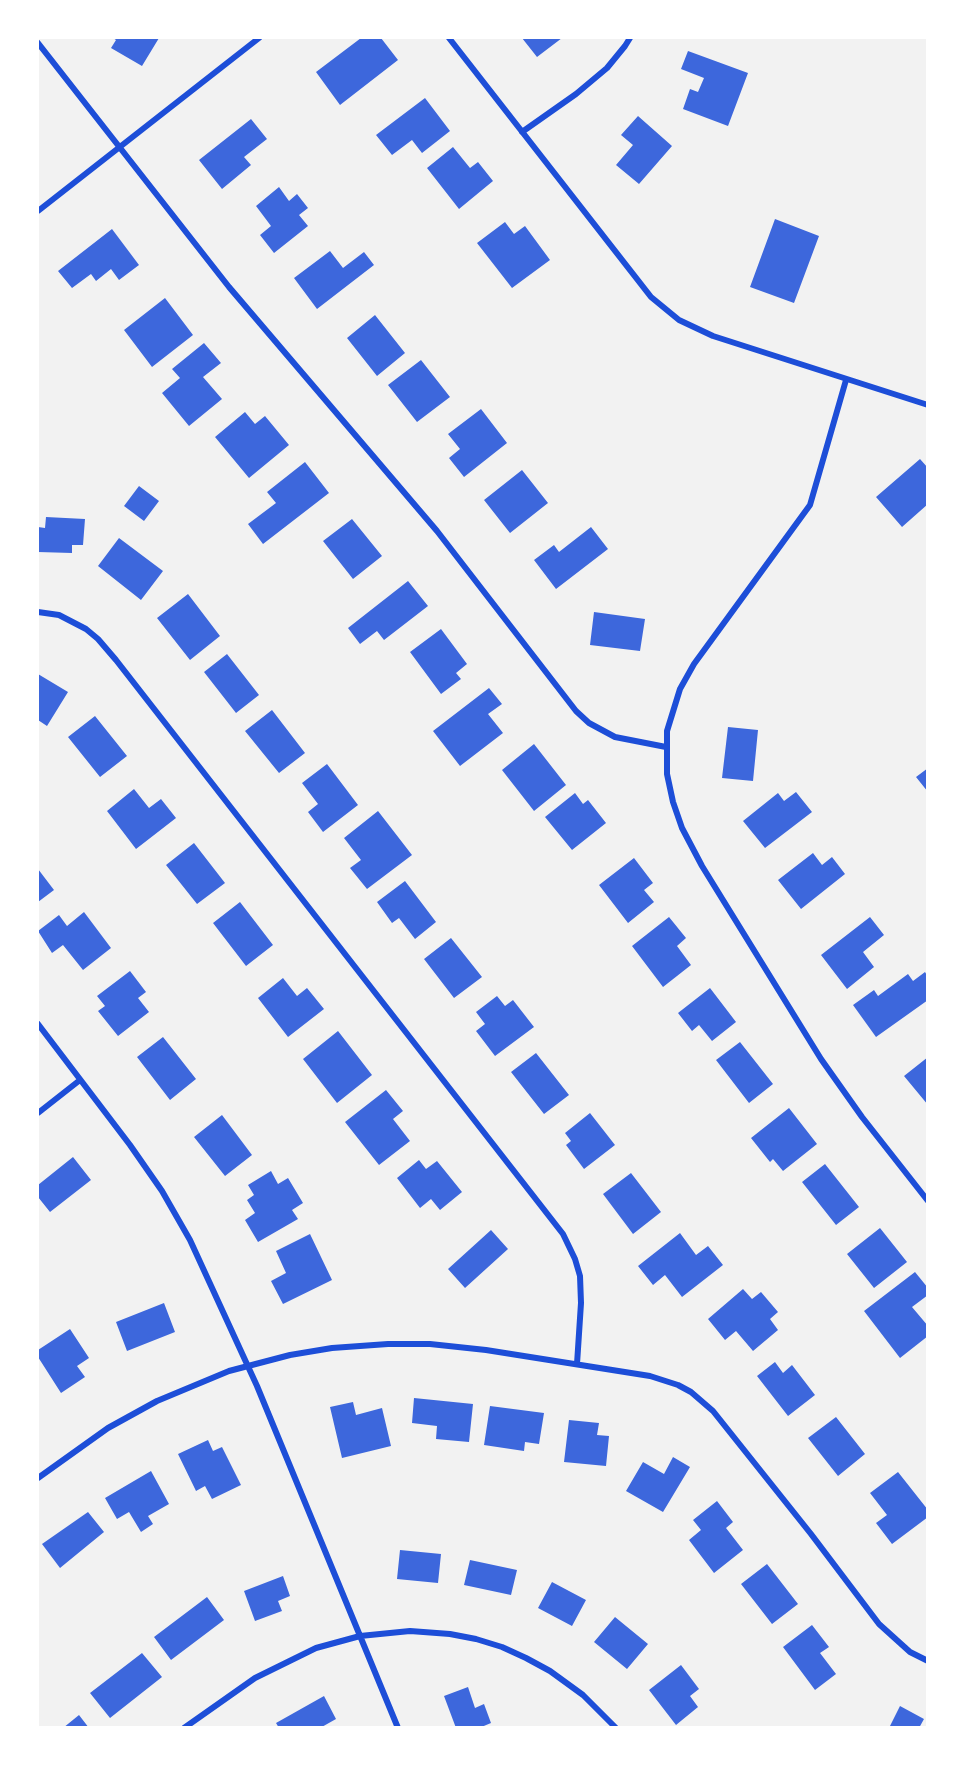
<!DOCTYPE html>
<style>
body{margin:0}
#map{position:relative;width:965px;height:1765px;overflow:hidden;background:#f2f2f2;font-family:"Sofia Sans Condensed",sans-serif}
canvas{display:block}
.frame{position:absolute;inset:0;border:39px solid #fff;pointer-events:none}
</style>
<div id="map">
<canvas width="965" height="1765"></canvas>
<div class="frame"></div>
</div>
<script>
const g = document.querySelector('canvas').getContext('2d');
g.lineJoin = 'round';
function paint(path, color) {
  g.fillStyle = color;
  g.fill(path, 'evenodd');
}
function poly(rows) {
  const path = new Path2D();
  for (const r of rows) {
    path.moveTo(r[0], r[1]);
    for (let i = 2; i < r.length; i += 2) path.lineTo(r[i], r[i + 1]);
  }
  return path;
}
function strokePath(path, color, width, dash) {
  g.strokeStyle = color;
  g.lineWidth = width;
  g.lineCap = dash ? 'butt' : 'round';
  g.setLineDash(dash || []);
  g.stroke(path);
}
paint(poly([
 [113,38,159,38,142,66,111,48,116,40],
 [361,38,381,38,398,60,340,105,316,72],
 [522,38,562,38,537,57],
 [688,51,748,73,728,126,683,109,690,89,698,92,704,78,681,69],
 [425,98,450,131,422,153,412,140,392,155,376,135],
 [638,116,672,146,639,184,616,165,633,145,621,135],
 [251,119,267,139,244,157,251,165,222,189,199,160],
 [453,147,470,168,478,162,493,181,459,209,427,168],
 [279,187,289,201,297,194,308,208,299,215,308,226,274,253,260,235,271,226,256,206],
 [775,219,819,236,794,303,750,287],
 [505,222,514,234,525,226,550,260,512,288,477,243],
 [112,229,139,265,119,280,111,269,96,281,91,274,72,288,58,271],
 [330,251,343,268,364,252,374,265,317,309,294,278],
 [165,298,193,335,152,367,124,330],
 [375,315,405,353,377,376,347,338],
 [204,343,221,363,203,377,222,399,189,426,162,393,180,378,172,369],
 [421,360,450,397,417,422,388,385],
 [481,409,507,443,464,477,449,458,460,449,448,434],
 [245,412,255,424,265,416,289,445,249,478,215,437],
 [920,459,928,468,928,504,902,527,876,497],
 [305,462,329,493,263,544,248,524,276,503,267,492],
 [522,470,548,503,510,533,484,500],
 [139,486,159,501,144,521,124,506],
 [46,517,85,519,83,545,72,545,72,553,38,552,38,527,45,528],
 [352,519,382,556,353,579,323,541],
 [591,527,608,549,556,589,534,560,554,545,559,552],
 [119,538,163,571,141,600,98,566],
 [408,581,428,606,384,640,377,631,360,644,348,628],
 [188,594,220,636,190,660,157,618],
 [594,612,645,619,640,651,590,645],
 [441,629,467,664,456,673,461,679,441,694,410,652],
 [227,654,259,695,236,713,204,672],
 [38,674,68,692,47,726,38,720],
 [489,688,502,704,488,714,503,733,460,766,433,731],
 [272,710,305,753,279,773,245,731],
 [95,716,127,756,100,777,68,737],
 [728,727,758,730,753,781,722,778],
 [534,744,566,785,534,811,502,770],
 [327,764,358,805,323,832,308,812,318,804,302,783],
 [928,768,928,792,916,777],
 [134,789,149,808,161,799,176,818,136,849,107,811],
 [796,792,812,812,765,848,743,821,778,793,784,801],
 [575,793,583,804,588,800,606,823,572,850,545,817],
 [378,811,412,855,367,889,350,868,361,860,344,838],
 [194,843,225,883,197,904,166,865],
 [813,853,822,865,832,857,845,874,801,909,778,880],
 [634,858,653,883,644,890,654,902,628,923,599,885],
 [38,869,54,890,38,902],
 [405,881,436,922,415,939,399,918,392,923,377,902],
 [240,902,273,945,246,966,213,923],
 [84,912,111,948,83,970,63,945,52,953,38,931,59,915,67,926],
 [669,917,686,938,677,946,691,965,663,987,632,946],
 [870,917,884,935,863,952,874,967,847,989,821,955],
 [451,938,482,977,454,998,424,959],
 [130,971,146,992,138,998,149,1012,118,1036,98,1011,105,1006,97,996],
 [925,972,928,977,928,1000,876,1037,853,1005,874,990,878,996,908,974,913,981],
 [283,978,297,996,307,988,324,1009,288,1037,258,998],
 [710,988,736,1022,712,1041,699,1025,692,1031,678,1013],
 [497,996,505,1006,513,1000,534,1027,495,1056,476,1031,485,1024,476,1012],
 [338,1031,372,1075,337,1103,303,1059],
 [163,1037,196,1079,170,1100,137,1057],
 [740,1042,773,1084,749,1103,716,1060],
 [536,1053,569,1095,544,1114,511,1072],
 [928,1057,928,1105,904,1076],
 [386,1090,403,1111,393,1119,410,1141,379,1165,345,1122],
 [789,1108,817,1144,783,1171,773,1159,770,1162,751,1138],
 [590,1113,615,1145,584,1169,566,1145,571,1141,565,1133],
 [222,1115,252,1155,225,1176,194,1137],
 [73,1157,91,1180,50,1212,38,1197,38,1185],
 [419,1160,426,1169,437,1161,462,1192,440,1210,431,1199,420,1208,397,1178],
 [825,1164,859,1207,836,1225,802,1182],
 [271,1171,278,1184,288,1178,303,1203,292,1210,298,1219,258,1242,245,1220,255,1213,247,1200,254,1195,248,1185],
 [631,1173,661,1212,633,1234,603,1194],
 [880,1228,907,1262,874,1288,847,1254],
 [491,1230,508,1249,465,1288,448,1269],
 [680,1233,696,1255,708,1246,723,1265,682,1297,665,1275,653,1285,638,1266],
 [310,1234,332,1280,283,1304,271,1281,286,1273,276,1251],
 [915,1272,928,1288,928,1295,912,1307,928,1326,928,1336,900,1358,864,1311],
 [743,1289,752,1299,761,1292,778,1312,770,1319,778,1330,753,1351,736,1331,725,1340,708,1319],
 [164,1303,175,1332,127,1351,116,1322],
 [70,1329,89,1358,77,1366,85,1377,61,1393,38,1357,38,1350],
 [775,1362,783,1373,792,1365,815,1395,788,1416,757,1376],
 [414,1398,473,1404,469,1442,436,1439,437,1426,412,1423],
 [353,1402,356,1415,382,1408,391,1446,342,1458,330,1407],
 [490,1406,544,1413,539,1444,525,1442,524,1451,484,1445],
 [836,1417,865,1454,838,1476,808,1438],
 [569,1420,599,1423,597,1435,609,1436,606,1466,564,1462],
 [208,1440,213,1451,222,1447,241,1485,212,1499,205,1486,196,1491,178,1454],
 [673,1457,690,1467,663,1512,626,1491,643,1462,664,1474],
 [151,1471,169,1504,148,1516,153,1524,141,1532,129,1512,117,1519,105,1498],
 [898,1472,928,1510,928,1517,892,1544,876,1523,887,1515,870,1493],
 [717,1501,733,1522,726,1528,743,1550,714,1573,689,1540,701,1530,693,1520],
 [88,1512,104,1532,60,1568,42,1544],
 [400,1550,441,1554,438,1583,397,1579],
 [470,1560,517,1570,511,1595,464,1585],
 [767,1564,798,1604,772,1624,741,1584],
 [283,1576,290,1596,278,1601,282,1611,255,1621,244,1591],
 [552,1582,586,1600,572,1626,538,1608],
 [207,1597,224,1620,171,1660,154,1637],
 [615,1617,648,1644,627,1669,594,1642],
 [812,1625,829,1647,820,1653,836,1674,815,1690,783,1647],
 [142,1653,162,1677,110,1718,90,1693],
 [681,1665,699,1689,690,1696,698,1707,676,1725,649,1690],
 [468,1687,475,1708,484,1704,491,1723,479,1728,456,1728,444,1696],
 [324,1696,336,1719,320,1728,279,1728,276,1723],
 [900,1706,924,1719,919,1728,889,1728],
 [79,1715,89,1728,63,1728]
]), '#3d67dc');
strokePath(poly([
 [449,38,651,297,679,320,713,336,928,405],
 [38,43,229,287,437,531,576,711,589,723,615,737,666,747],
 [522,132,576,94,607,68,625,46,630,38],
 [38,211,259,38],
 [846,380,810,505,694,664,680,689,667,731,667,774,673,802,682,828,702,866,821,1059,862,1117,928,1201],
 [38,612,59,615,86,629,98,639,116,660,563,1234,575,1259,580,1276,581,1303,577,1364],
 [38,1024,130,1145,162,1191,190,1240,257,1386,398,1728],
 [38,1113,80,1080],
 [38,1478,108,1428,157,1401,229,1371,290,1355,332,1348,388,1344,430,1344,486,1350,650,1376,678,1385,691,1392,713,1411,811,1534,879,1624,910,1652,928,1661],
 [184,1728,255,1678,316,1648,360,1636,410,1631,450,1634,476,1639,502,1647,526,1658,550,1671,583,1695,616,1728]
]), '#1d4ed8', 6);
</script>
